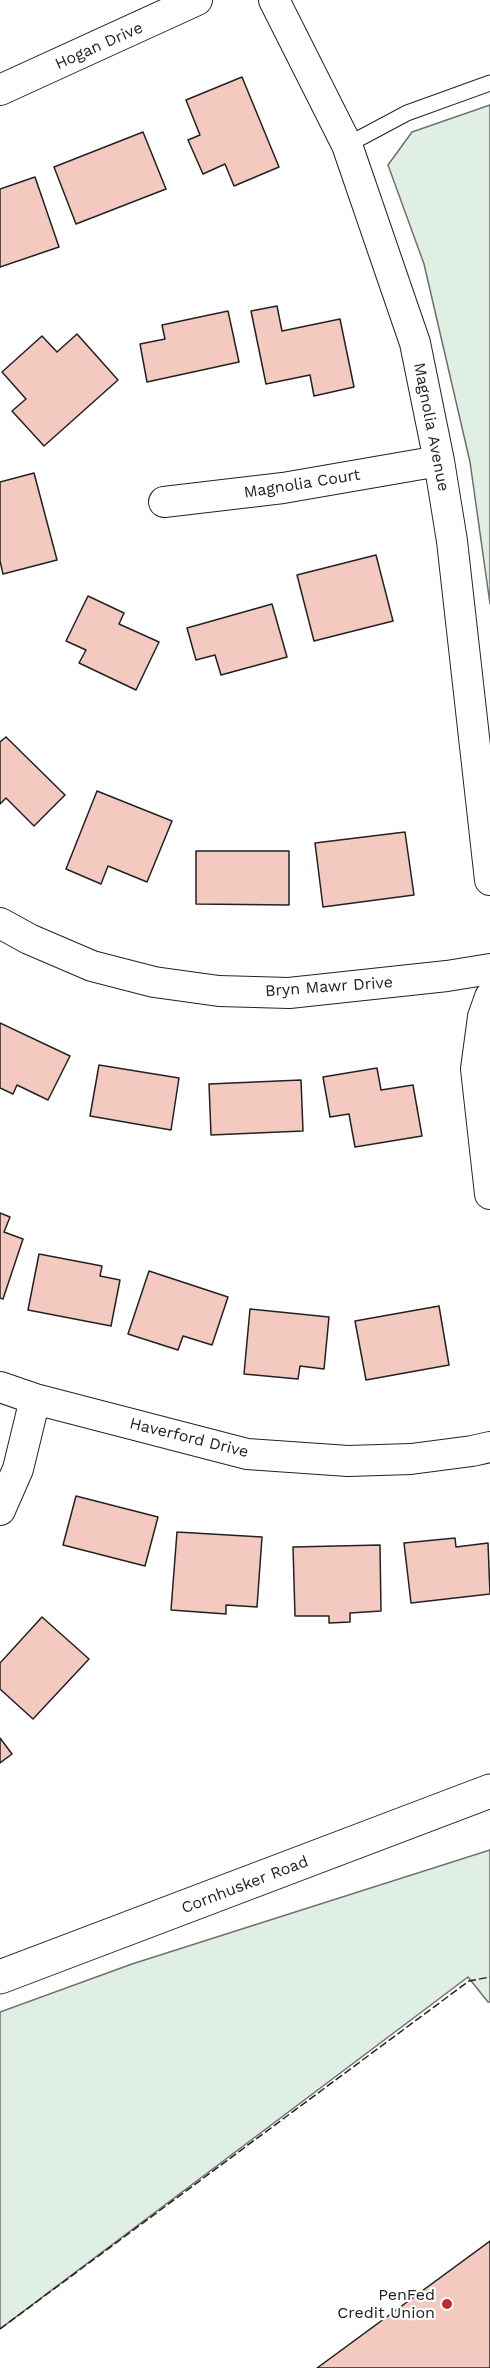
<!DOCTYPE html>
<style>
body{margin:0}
canvas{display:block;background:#fff}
</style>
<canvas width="490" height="2368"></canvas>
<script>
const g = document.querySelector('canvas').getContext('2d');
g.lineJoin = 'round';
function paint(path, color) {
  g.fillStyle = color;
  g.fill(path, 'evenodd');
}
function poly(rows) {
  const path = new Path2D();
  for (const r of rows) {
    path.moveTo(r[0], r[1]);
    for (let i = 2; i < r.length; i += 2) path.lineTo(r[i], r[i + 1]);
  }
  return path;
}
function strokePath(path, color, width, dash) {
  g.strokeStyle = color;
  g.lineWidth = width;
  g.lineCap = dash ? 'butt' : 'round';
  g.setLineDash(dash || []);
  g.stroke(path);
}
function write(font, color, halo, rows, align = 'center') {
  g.font = font + ' "Work Sans",sans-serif';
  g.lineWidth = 4.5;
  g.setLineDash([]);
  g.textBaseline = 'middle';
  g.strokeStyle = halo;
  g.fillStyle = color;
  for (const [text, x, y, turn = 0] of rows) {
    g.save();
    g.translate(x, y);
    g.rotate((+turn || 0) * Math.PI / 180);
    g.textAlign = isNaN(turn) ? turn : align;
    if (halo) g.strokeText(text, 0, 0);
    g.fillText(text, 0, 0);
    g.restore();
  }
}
const green = poly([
 [490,105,490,604,470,462,424,264,388,165,412,132,490,105],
 [490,1850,490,2002,488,2002,468,1977,0,2329,0,2012,132,1964,490,1850]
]);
paint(green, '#e0efe3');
strokePath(green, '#6f6f6f', 1.5);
const building = poly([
 [242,77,279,167,234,186,225,164,203,174,188,140,200,135,186,100,242,77],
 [143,132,166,189,76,224,54,167,143,132],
 [35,177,59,247,0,267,0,189,35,177],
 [277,306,282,331,340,319,354,387,314,396,310,375,266,384,251,311,277,306],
 [228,311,239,362,147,382,140,344,165,339,162,325,228,311],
 [77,334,118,380,44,446,12,411,26,399,2,372,42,336,57,352,77,334],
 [34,473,57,560,3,574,0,561,0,482,34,473],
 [376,555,393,621,314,641,297,575,376,555],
 [88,596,124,613,119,624,159,642,136,690,79,663,86,650,66,641,88,596],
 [272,604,287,657,221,675,215,655,196,660,187,628,272,604],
 [6,737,65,795,34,826,6,798,0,804,0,742,6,737],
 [97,791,172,821,147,882,108,866,101,884,66,869,97,791],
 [405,832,414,895,323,907,315,843,405,832],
 [196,851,289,851,289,905,196,904,196,851],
 [0,1023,70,1056,48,1100,17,1085,13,1094,0,1088,0,1023],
 [99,1065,179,1078,171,1130,90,1116,99,1065],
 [377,1068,381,1090,413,1085,422,1136,355,1147,349,1114,330,1117,323,1077,377,1068],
 [301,1080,303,1131,211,1135,209,1084,301,1080],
 [0,1213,10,1217,4,1232,23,1239,3,1299,0,1298,0,1213],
 [39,1254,102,1266,100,1276,120,1280,111,1326,28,1310,39,1254],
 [149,1271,228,1297,212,1345,183,1336,178,1350,128,1334,149,1271],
 [439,1306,449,1365,366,1380,355,1321,439,1306],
 [250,1309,329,1317,324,1369,300,1366,298,1379,244,1374,250,1309],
 [76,1496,158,1517,145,1566,63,1545,76,1496],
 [177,1532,262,1537,257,1607,226,1605,226,1614,171,1610,177,1532],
 [455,1538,456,1547,488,1543,490,1594,411,1603,404,1543,455,1538],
 [380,1545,381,1611,350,1613,350,1622,329,1623,329,1616,295,1616,293,1547,380,1545],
 [42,1617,89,1659,33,1719,0,1689,0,1663,42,1617],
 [0,1738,12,1754,0,1763,0,1738],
 [490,2241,490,2368,317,2368,490,2241]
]);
paint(building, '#f3c9c0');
strokePath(building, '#222', 1.5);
const lane = poly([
 [347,145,407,113,490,83]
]);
const street = poly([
 [274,0,347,145,415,343,439,461,452,541,490,880],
 [0,90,197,0],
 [164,502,283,488,439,461],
 [0,923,29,939,92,966,154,982,219,991,289,993,447,976,490,969],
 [490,997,483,1017,476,1069,490,1194],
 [0,1387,35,1399,247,1454,348,1461,411,1459,472,1451,490,1447],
 [0,1510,18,1469,35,1399]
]);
const secondary = poly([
 [0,1977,490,1791]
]);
strokePath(lane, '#222', 17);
strokePath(street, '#222', 32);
strokePath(secondary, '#222', 35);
strokePath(lane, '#fff', 15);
strokePath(street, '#fff', 30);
strokePath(secondary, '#fff', 33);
strokePath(poly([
 [0,2329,469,1981,490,1977]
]), '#222', 1.5, [8, 3]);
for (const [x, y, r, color] of [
 [447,2304,6,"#c62828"]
]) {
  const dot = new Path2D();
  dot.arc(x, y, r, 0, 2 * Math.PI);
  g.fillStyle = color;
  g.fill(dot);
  strokePath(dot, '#fff', 2);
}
write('16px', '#222', '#fff', [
 ["Hogan Drive",99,46,-24],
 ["Magnolia Avenue",431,427,79],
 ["Magnolia Court",302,484,-9],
 ["Bryn Mawr Drive",329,987,-4],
 ["Haverford Drive",189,1438,14],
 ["Cornhusker Road",245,1885,-21]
]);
write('16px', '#222', '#fff', [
 ["PenFed",435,2295],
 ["Credit Union",435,2313]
], 'right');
</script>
